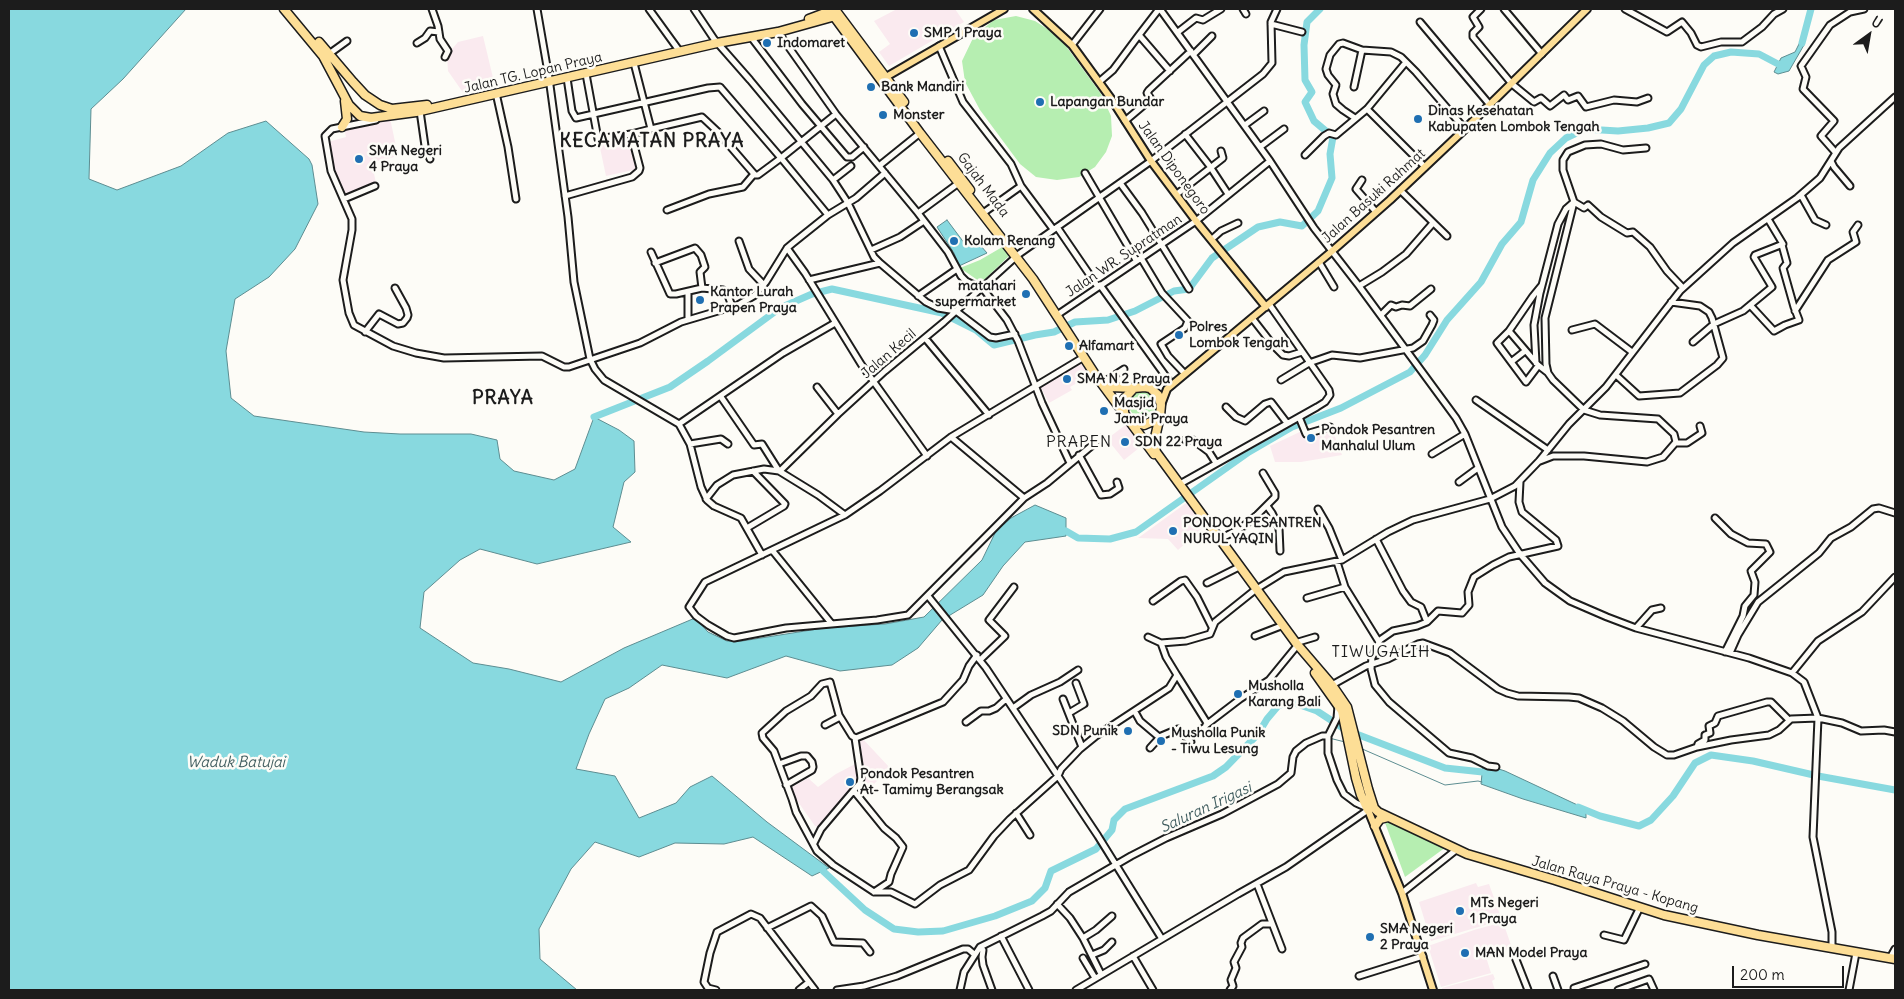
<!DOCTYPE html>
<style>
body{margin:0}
#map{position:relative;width:1904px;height:999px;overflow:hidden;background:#fdfcf7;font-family:Delius,sans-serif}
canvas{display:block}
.frame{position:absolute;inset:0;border:10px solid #1c1c1c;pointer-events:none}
.north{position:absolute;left:1844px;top:10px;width:50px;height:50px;-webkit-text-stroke:4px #fdfcf7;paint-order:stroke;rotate:32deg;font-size:14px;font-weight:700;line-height:20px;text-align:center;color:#1c1c1c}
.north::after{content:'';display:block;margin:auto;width:18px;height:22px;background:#1c1c1c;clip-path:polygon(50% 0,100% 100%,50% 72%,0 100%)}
.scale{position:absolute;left:1732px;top:966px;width:112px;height:22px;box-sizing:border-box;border:2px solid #1c1c1c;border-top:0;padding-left:6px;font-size:15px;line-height:18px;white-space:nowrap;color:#1c1c1c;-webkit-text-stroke:4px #fdfcf7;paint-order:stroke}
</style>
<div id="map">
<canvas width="1904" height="999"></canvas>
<div class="frame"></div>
<div class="north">U</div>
<div class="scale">200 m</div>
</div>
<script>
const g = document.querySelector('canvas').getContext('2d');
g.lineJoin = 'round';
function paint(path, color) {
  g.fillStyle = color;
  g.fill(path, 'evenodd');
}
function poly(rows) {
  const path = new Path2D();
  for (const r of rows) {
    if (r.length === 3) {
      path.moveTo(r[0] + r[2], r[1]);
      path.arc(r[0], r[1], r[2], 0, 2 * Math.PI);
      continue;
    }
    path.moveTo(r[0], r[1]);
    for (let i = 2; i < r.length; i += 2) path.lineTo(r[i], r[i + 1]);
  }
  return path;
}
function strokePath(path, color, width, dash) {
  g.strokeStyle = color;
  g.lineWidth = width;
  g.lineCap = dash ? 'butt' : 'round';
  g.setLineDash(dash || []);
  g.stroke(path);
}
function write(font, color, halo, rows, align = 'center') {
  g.font = font + ' Delius,sans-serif';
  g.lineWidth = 5;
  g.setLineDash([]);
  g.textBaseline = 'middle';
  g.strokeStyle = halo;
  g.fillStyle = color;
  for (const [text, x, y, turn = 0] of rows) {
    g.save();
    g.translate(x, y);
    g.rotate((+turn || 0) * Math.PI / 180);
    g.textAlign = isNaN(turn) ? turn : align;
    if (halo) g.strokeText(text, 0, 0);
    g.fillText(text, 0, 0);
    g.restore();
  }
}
paint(poly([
 [897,9,955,9,964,22,889,66,879,52,890,44,874,21],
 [483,36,495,86,464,94,448,71,447,55,458,42],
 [390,118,398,156,375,162,372,164,376,183,345,195,333,168,328,142,346,137,345,132,349,128],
 [631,136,638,169,606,176,599,143],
 [1085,360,1094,373,1070,387,1072,390,1049,403,1039,384],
 [1128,423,1144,444,1124,460,1107,439],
 [1330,424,1342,455,1301,462,1275,462,1270,446,1304,430],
 [1189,501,1206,525,1178,550,1168,539,1138,538],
 [861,737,890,768,862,796,856,791,824,828,815,826,789,789,808,778,818,787,836,774,857,763],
 [1476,883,1478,887,1489,884,1502,920,1431,941,1419,902],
 [1503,922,1512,948,1486,957,1491,973,1441,987,1428,946,1474,930],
 [1493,974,1495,979,1492,981,1495,990,1442,990,1442,988]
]), '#faeaef');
paint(poly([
 [1016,16,1035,21,1049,30,1066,46,1101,94,1111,116,1112,136,1106,152,1095,167,1079,177,1057,180,1036,177,1020,164,980,110,965,82,962,61,974,36,994,20],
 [1004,246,1010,255,985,279,979,281,960,268,980,260],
 [1144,404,15],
 [1384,820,1446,847,1405,877]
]), '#b6eeb1');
const water = poly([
 [9,9,186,9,123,79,91,109,89,179,117,190,181,166,228,133,266,121,309,159,312,165,318,204,295,249,269,277,235,299,226,351,231,398,254,416,364,432,400,434,471,434,497,440,500,459,514,471,554,480,575,469,594,417,619,430,634,441,635,472,624,482,613,527,631,542,537,564,480,549,460,560,424,592,420,628,473,663,509,669,561,682,624,648,695,618,708,632,727,641,742,641,824,628,885,624,924,617,982,560,996,531,1011,518,1035,505,1066,518,1066,536,1025,542,1003,566,983,595,942,620,918,648,892,665,840,671,786,656,727,678,662,665,629,688,605,699,589,734,576,769,615,776,639,818,676,803,690,787,712,776,767,822,829,868,812,876,753,837,724,844,675,843,639,857,595,842,571,869,539,929,540,959,577,990,9,990,9,9],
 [1800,42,1804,45,1789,71,1778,74,1774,72,1781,58,1795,52,1800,42],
 [947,220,965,244,974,238,987,253,959,266,954,253,937,227,947,220],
 [1483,764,1505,771,1586,809,1586,818,1523,799,1481,784,1483,764]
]);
paint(water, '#88d9df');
strokePath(water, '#5d8d91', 1);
strokePath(poly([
 [1329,738,1345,742],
 [1360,748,1445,785,1478,781,1482,782],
 [1295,762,1297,754],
 [1040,920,1050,914]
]), '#5d8d91', 1);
strokePath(poly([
 [1802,43,1811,9],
 [594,417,670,387,708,361,780,308,812,294,832,289,942,313,976,330,994,345,1035,335,1054,332,1075,322,1108,320,1135,311,1174,291,1189,289,1212,258,1258,227,1280,222,1302,226,1318,211,1332,178,1330,154,1333,137,1314,121,1305,102,1312,92,1305,80,1304,45,1307,22,1320,9],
 [1066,531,1078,538,1110,539,1136,532,1249,452,1292,427,1341,408,1410,372,1425,355,1447,320,1481,282,1502,244,1521,222,1533,180,1550,153,1566,138,1585,129,1618,131,1648,128,1669,123,1681,109,1704,65,1714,56,1731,52,1759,54,1778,64],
 [1578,807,1600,816,1639,826,1651,820,1673,796,1695,763,1711,755,1753,761,1818,776,1895,790],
 [823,871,865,910,894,929,918,932,943,931,995,916,1032,901,1045,888,1051,871,1096,849,1112,830,1114,820,1125,809,1213,776,1226,767,1258,734,1267,719,1278,706,1289,701,1317,711,1346,730,1445,768,1492,773]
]), '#88d9df', 7);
const minor = poly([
 [432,9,438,26,440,39,448,51,445,57],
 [537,9,549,78,568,217,574,282,590,359,595,369,604,380,679,424,690,444,701,487,707,500,714,506,741,518,762,555],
 [649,9,678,49],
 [694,9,714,39,750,80,833,180,848,203,874,257,880,263,926,302,938,308,956,311,990,337,996,338,1015,334],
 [1159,9,1139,35,1170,71],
 [1160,9,1270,161,1314,228,1359,286,1456,418,1465,434,1502,527,1520,554,1545,583,1570,601,1607,617,1636,628,1749,658,1792,673,1804,682,1818,718,1842,723,1861,731,1884,730,1895,732],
 [1243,9,1246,14],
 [1481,9,1473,17,1479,27,1473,33,1473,37,1512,84,1534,102,1541,98,1550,106,1564,95,1568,100,1578,96,1586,107,1614,100,1637,102,1648,98],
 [1504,9,1542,54],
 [1625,9,1667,32,1682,22,1691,33,1697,45,1701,47,1721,42,1742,42,1762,27,1774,14,1783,9],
 [1420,22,1490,105],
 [1271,24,1302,32],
 [778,32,836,114,918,213,960,182],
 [1178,32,1196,18,1203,20,1221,9],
 [751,37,802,104,847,157,852,157,864,147],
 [417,43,425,38,430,31,439,32],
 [1072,45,1100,9],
 [939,46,963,102,1011,164,1021,186,1053,229],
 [329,54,347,41],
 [1194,54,1212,36],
 [586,74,598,139,631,134],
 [567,78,572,111,576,118,708,88,720,87,781,158,758,175,755,175,717,131,702,117,651,129],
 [1099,82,1113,70,1139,35],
 [1354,87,1362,50],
 [496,93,508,147,516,199],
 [1367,109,1425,167],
 [420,111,425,146,430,159],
 [1355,118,1343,110,1336,104,1333,94,1336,85,1328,75,1326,69,1330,55,1339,44,1343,43,1362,50,1391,52,1401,57,1416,72,1465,129],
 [376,120,332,129,325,136,331,171,352,219,352,230,343,280,349,313,354,325,393,346,416,353,444,358,542,356,564,367,569,367,640,343,681,322,738,305,755,295,766,282,787,248,793,243,828,215,856,198,885,173],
 [1125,121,1151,99,1147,93,1149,90,1191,51],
 [1245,125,1264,111],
 [1185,134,1209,165,1228,194],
 [1260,147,1284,129],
 [1836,153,1821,136,1834,121,1803,89,1806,77,1801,66,1830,25,1850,12,1864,9],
 [1305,155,1324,136,1329,133,1336,135,1367,109,1406,62],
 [1831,161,1834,167,1850,186],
 [879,166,920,133],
 [1085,173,1136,260],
 [833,180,851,166],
 [1362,180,1356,189,1376,212],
 [1120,183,1142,213,1189,289],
 [1400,190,1447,236],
 [1177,194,1223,158,1221,151],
 [1801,195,1815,220,1826,225],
 [565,196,632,177,639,171,640,168,631,134,651,129,634,63],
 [344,199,375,186],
 [667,210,709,194,743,187,754,174],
 [986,211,1021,186],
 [918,213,948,252,961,276,966,281,984,290,1007,320,1018,341,1042,403,1070,463],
 [828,215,781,158,836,114],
 [1057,227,1098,287],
 [1212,239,1221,231,1238,223],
 [739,241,749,269,764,285],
 [787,248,805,273,861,364,927,456],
 [871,250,900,237,924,221],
 [651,252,670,294,676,294,702,288,723,290,727,293,732,306],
 [1141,258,1162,293,1188,321,1185,328,1161,344,1168,356,1185,374],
 [1319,262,1334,287],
 [655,263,695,248,701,255,705,267,700,272,702,288],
 [809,280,880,263],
 [1100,285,1172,385],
 [1359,286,1382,272,1406,254,1433,223],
 [918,296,957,269],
 [1750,305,1774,331,1785,325,1799,320,1794,307,1783,268,1787,263,1782,245],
 [1795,311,1828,260,1856,242,1853,232,1858,225],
 [1060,313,1196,221,1270,161],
 [1381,315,1391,305,1396,307,1402,305,1410,306,1431,289],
 [1252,318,1273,345,1283,355,1289,356,1302,352],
 [688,319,688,292],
 [1572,330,1595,324,1632,352],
 [1509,331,1533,296,1542,285],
 [365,332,379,314,398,324,403,323,407,318,408,315,406,308,395,288],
 [925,338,989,415],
 [1693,342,1714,324,1743,311,1772,287,1754,257,1755,255,1783,244,1768,219],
 [1084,357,951,437,880,491,845,515,705,582,689,607,696,616,708,625,727,636,734,638,786,628,877,620,908,615,1024,498,1047,483,1101,438],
 [1511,362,1525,351],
 [1536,363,1534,325,1540,293,1558,224,1566,209,1574,202,1584,208,1588,205,1601,217,1627,233,1633,232,1650,247,1667,271,1683,288],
 [1538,366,1526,382,1497,343,1509,331,1538,365,1547,372],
 [1616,375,1639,396,1680,393,1717,365,1723,358,1712,318,1709,312,1700,306,1671,302],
 [1281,380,1309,363,1332,355,1360,358,1413,348,1423,341,1432,325,1434,320,1430,315],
 [1104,382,1124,369],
 [817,387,838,414],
 [721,397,754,445,762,444,779,471,818,495,845,515],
 [1476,400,1548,450],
 [1226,407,1236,417,1245,421,1265,404,1271,402,1287,423],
 [1299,417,1306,434,1330,427],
 [679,424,783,353,835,323],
 [951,437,1024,498],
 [1185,440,1193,440,1209,452,1216,463],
 [1675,443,1687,443,1702,433,1700,426],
 [690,444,721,439,728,444],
 [1432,454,1465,434],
 [1079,455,1101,495,1110,494,1119,488,1117,482],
 [1540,461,1553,456,1584,456,1647,462,1663,457,1676,442,1674,434,1658,419,1600,415,1584,410,1553,380,1548,373,1546,364,1545,318,1574,202,1563,170,1563,160,1568,152,1585,145,1601,144,1623,150,1646,148],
 [780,471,838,414,885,371,944,322,1019,254,1151,161,1263,74,1272,63,1271,22,1277,9],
 [1459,482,1478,468],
 [1180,484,1317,407,1325,402,1330,395,1329,390,1269,304],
 [706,499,717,485,733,475,764,469,779,471],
 [1267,506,1272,513,1279,528,1280,551],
 [1318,509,1329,528,1342,560],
 [1715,518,1731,534,1748,543,1766,544,1770,552,1751,571,1755,582,1754,595,1745,606,1743,616,1725,652],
 [747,528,784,506,785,504,753,471],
 [1220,539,1241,528,1257,515,1275,497,1275,493,1263,473],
 [1376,539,1403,591,1411,602,1421,607,1427,622,1438,611,1462,613,1469,605,1468,592,1474,577,1493,565,1509,557,1558,546,1556,540,1522,512,1519,502,1520,482],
 [772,550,831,623],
 [1337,562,1345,587,1379,642],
 [1207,583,1239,567],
 [928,596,986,668,1098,836,1162,939],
 [1307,598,1345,587],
 [1153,601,1181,581,1185,580,1197,597,1212,627],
 [1427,622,1417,626,1393,631,1380,640,1372,657,1371,669,1375,685,1389,702,1449,753,1472,758,1488,766,1496,767],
 [1636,628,1652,610,1661,608],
 [1255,636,1281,626],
 [1148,637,1161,643,1186,641,1210,634,1215,622,1255,590,1284,572,1342,560,1388,532,1413,520,1490,499,1515,486,1539,461,1569,424,1606,387,1680,291,1733,243,1797,198,1820,178,1839,148,1895,97],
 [1295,643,1315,637],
 [1730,653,1738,635,1758,602,1819,553,1831,538,1851,527,1873,509,1879,508,1895,513],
 [977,655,969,666,963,680,943,702,856,738,852,736,839,715,830,682,822,684,811,696,786,711,762,733,763,738,774,751,792,799,796,812,817,851,833,865,874,892,891,892,915,904,940,885,969,870,994,836,1010,819,1058,776,1061,769,1080,749,1096,736,1169,688,1177,675,1166,657,1161,643],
 [980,660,1005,636,989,620,1014,587],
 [1792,673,1818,641,1862,612,1895,577],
 [1177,675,1207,723,1205,727,1189,738],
 [1332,685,1366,666,1388,659,1418,644,1423,643,1450,653,1498,689,1507,693,1518,696,1569,697,1579,698,1602,708,1623,721,1654,747,1667,755,1674,755,1697,747,1731,740,1769,735,1779,730,1791,719,1818,718,1813,837,1832,932,1832,947],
 [1063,699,1082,747],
 [1338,706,1337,718,1328,736,1328,753,1337,780,1344,794,1356,803,1367,808],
 [1013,708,1031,695,1060,682,1078,670],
 [1135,712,1140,721,1159,737,1178,729,1191,742],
 [1069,713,1084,704,1076,683],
 [966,722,981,711,989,711,996,708,1006,699],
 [825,725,840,717],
 [1206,725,1240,699,1269,680,1296,647],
 [1697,747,1698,744,1705,740,1705,735,1710,733,1709,726,1715,723,1718,716,1767,702,1771,702,1789,720],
 [1150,748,1160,737],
 [779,764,801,756,807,756,812,762,813,767,812,770,786,785],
 [854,791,884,828,896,838,903,847,891,874,889,882,874,892],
 [1016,813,1030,835],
 [814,843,821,829,860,783,861,778,855,738],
 [1257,884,1282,949],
 [1402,893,1456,850],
 [1057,904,1070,918,1083,938,1101,974],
 [767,928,811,906,822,916,834,942,863,943,870,952],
 [1604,935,1624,940,1640,907],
 [1001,936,1029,990],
 [1083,938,1096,930,1112,916],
 [980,947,983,950,982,957,983,965,992,990],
 [1513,952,1528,990],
 [1092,955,1104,950,1112,942],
 [1133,956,1153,990],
 [1083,958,1095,978],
 [1890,958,1895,949],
 [1359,976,1423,956],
 [1553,976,1558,990],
 [716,990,708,988,704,982,710,953,717,932,751,914,760,918,815,990],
 [799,990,809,982],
 [837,990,864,986,897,976,963,949,968,949,974,954],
 [960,990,964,972,980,947,1042,916,1051,911,1069,892,1131,856,1166,838,1222,814,1278,784,1291,773,1293,757,1296,751,1306,743,1322,736,1328,736],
 [1076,990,1238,894,1286,867,1368,810],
 [1230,990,1233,986,1231,980,1236,968,1234,962,1242,947,1241,943,1243,938,1262,924,1272,924],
 [1575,990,1574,988,1645,964],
 [1618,990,1649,979,1654,990],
 [1849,990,1856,953]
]);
const major = poly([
 [1033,9,1072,45,1112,100,1151,161,1196,221,1266,307],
 [886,77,1004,9],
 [1161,405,1167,389,1331,252,1390,200,1465,129,1587,9],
 [1368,810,1402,893,1433,990]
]);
const highway = poly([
 [284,9,323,56,349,105,360,116,371,118,416,112,717,43,778,32,839,15],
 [830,11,920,133,1033,279,1094,373,1154,454],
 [836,11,904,102],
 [809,19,833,10],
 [319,42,353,82,365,95,380,105,392,109,427,105],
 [342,127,347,119,345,101],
 [948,161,970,190],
 [1105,384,1110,387,1134,388],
 [1124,412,1124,399,1134,388,1145,387,1150,388,1158,395,1161,405,1160,416,1153,421,1144,425,1131,421],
 [1160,416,1154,442,1156,452,1296,643,1332,685,1347,707,1368,789,1374,808,1378,812,1467,854,1555,880,1664,915,1758,935,1895,959],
 [1315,673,1342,711,1356,778,1361,795,1368,810],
 [1375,826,1380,819,1388,817]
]);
strokePath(minor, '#1c1c1c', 9);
strokePath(major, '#1c1c1c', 10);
strokePath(highway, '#1c1c1c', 11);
strokePath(minor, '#fdfcf7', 5);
strokePath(major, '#fdde96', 6);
strokePath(highway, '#fdde96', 8);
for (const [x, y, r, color] of [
 [914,33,5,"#1f6fb2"],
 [767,43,5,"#1f6fb2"],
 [871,87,5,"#1f6fb2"],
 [1040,102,5,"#1f6fb2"],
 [883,115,5,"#1f6fb2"],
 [1418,119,5,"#1f6fb2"],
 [359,159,5,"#1f6fb2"],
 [954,241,5,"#1f6fb2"],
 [1026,294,5,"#1f6fb2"],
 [700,300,5,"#1f6fb2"],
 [1179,335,5,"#1f6fb2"],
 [1069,346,5,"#1f6fb2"],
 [1067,379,5,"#1f6fb2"],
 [1104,411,5,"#1f6fb2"],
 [1311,438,5,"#1f6fb2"],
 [1125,442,5,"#1f6fb2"],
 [1173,531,5,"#1f6fb2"],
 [1238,694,5,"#1f6fb2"],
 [1128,731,5,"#1f6fb2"],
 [1161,741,5,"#1f6fb2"],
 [850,782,5,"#1f6fb2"],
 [1460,911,5,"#1f6fb2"],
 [1370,937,5,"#1f6fb2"],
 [1465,953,5,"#1f6fb2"]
]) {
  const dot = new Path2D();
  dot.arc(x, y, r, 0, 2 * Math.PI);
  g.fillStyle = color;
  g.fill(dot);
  strokePath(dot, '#fdfcf7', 2);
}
write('bold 14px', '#1c1c1c', '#fdfcf7', [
 ["SMP 1 Praya",924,33],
 ["Indomaret",777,43],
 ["Bank Mandiri",881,87],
 ["Lapangan Bundar",1050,102],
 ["Dinas Kesehatan",1428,111],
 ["Kabupaten Lombok Tengah",1428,127],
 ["Monster",893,115],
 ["SMA Negeri",369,151],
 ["4 Praya",369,167],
 ["Kolam Renang",964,241],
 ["matahari",1016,286,"right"],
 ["supermarket",1016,302,"right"],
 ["Kantor Lurah",710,292],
 ["Prapen Praya",710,308],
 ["Polres",1189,327],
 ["Lombok Tengah",1189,343],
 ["Alfamart",1079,346],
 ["SMA N 2 Praya",1077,379],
 ["Masjid",1114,403],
 ["Jami' Praya",1114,419],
 ["Pondok Pesantren",1321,430],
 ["Manhalul Ulum",1321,446],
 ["SDN 22 Praya",1135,442],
 ["PONDOK PESANTREN",1183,523],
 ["NURUL YAQIN",1183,539],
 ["Musholla",1248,686],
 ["Karang Bali",1248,702],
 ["SDN Punik",1118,731,"right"],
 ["Musholla Punik",1171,733],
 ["- Tiwu Lesung",1171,749],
 ["Pondok Pesantren",860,774],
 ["At- Tamimy Berangsak",860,790],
 ["MTs Negeri",1470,903],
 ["1 Praya",1470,919],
 ["SMA Negeri",1380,929],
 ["2 Praya",1380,945],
 ["MAN Model Praya",1475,953]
], 'left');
write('14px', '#1c1c1c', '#fdfcf7', [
 ["Jalan TG. Lopan Praya",533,73,-13],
 ["Jalan Diponegoro",1174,168,54],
 ["Gajah Mada",983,185,53],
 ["Jalan Basuki Rahmat",1374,196,-42],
 ["Jalan WR. Supratman",1124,256,-34],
 ["Jalan Kecil",889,354,-41],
 ["Jalan Raya Praya - Kopang",1615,885,16]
]);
write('italic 15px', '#425e60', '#fdfcf7', [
 ["Waduk Batujai",236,763],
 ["Saluran Irigasi",1206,808,-25]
]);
g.letterSpacing = '1px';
write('16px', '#1c1c1c', '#fdfcf7', [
 ["PRAPEN",1079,442],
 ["TIWUGALIH",1381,652]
]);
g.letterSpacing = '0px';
g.letterSpacing = '1px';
write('bold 19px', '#1c1c1c', '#fdfcf7', [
 ["KECAMATAN PRAYA",652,142],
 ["PRAYA",503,399]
]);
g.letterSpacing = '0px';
</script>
